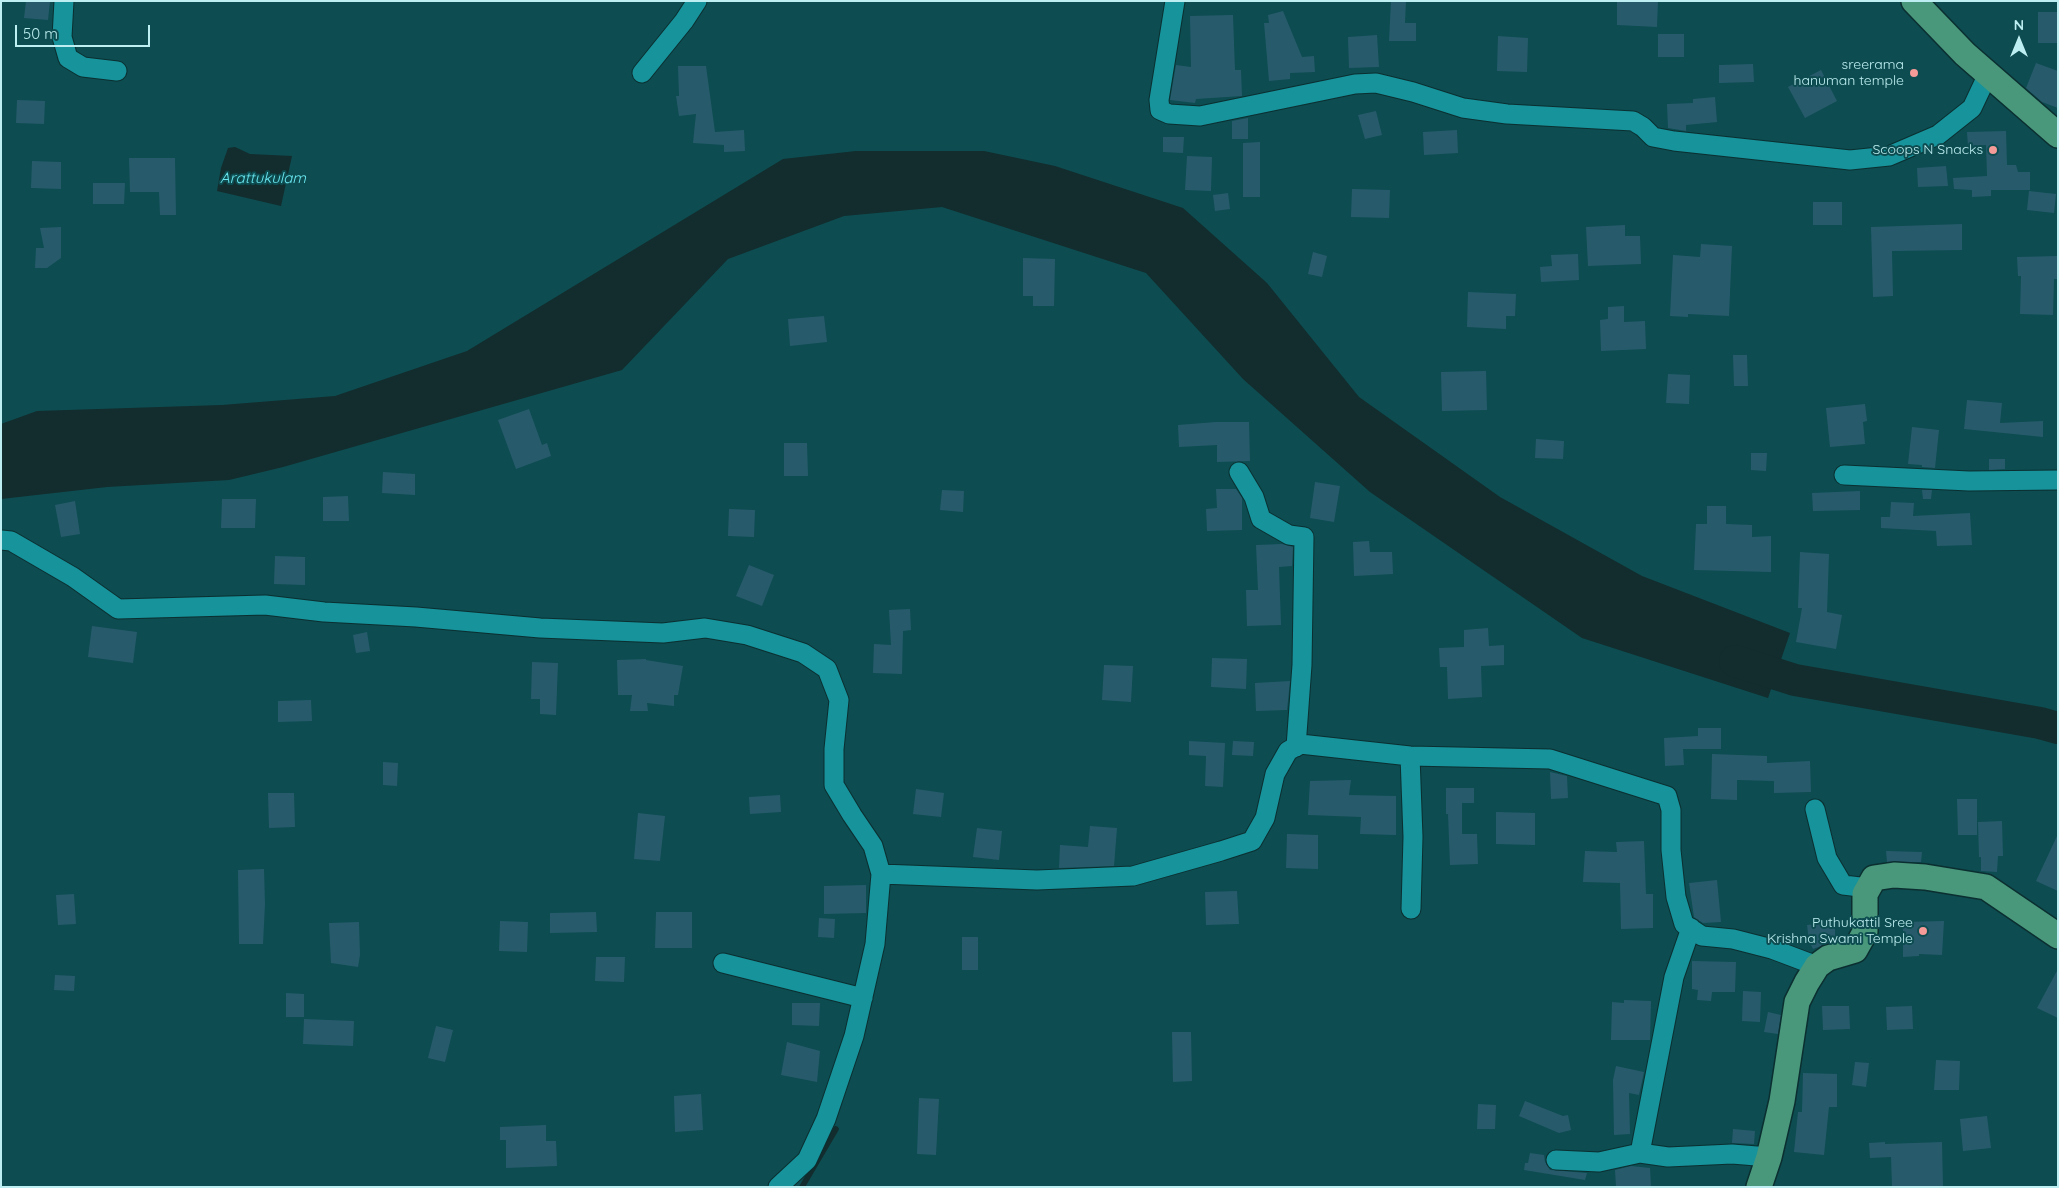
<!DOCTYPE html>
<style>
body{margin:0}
#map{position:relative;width:2059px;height:1188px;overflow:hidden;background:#0d4c50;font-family:Quicksand,sans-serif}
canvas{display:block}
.frame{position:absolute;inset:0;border:2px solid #bdeef1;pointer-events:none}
.north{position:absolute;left:1994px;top:15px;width:50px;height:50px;-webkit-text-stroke:4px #0d4c50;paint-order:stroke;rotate:0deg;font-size:14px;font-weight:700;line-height:20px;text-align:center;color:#bdeef1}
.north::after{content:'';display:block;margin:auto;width:18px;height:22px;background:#bdeef1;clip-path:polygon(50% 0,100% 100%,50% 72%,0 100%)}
.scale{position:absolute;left:15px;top:25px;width:135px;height:22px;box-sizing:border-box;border:2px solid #bdeef1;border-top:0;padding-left:6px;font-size:15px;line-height:18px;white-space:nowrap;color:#bdeef1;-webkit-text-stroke:4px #0d4c50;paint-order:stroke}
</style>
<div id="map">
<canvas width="2059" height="1188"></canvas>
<div class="frame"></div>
<div class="north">N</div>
<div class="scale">50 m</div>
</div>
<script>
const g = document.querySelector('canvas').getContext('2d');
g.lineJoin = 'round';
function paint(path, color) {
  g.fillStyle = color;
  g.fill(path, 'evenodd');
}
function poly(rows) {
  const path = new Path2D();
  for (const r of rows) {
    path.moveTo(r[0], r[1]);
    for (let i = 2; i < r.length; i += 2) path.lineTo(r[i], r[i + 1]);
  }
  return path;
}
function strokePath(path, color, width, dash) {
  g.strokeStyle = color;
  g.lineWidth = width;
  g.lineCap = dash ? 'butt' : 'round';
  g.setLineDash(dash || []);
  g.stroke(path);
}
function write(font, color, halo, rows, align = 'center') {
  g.font = font + ' Quicksand,sans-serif';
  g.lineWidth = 4;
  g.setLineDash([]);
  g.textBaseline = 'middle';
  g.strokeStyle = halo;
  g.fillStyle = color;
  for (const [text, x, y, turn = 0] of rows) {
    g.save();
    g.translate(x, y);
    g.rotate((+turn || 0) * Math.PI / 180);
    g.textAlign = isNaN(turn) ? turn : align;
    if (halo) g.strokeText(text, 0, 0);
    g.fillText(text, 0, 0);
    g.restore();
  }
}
paint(poly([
 [235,147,250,154,292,156,281,206,217,191,221,168,228,148],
 [856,151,984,151,1055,166,1183,208,1267,283,1359,397,1500,497,1642,576,1790,633,1768,698,1582,638,1370,492,1243,379,1146,273,942,207,844,216,728,259,622,370,283,467,229,480,107,487,1,499,1,424,37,411,222,405,335,396,467,351,783,159]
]), '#132c2d');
strokePath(poly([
 [802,1187,836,1129]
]), '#132c2d', 5.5);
strokePath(poly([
 [1735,661,1795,680,2040,723,2058,728]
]), '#132c2d', 32);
paint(poly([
 [26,1,50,1,48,20,24,18],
 [1391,1,1406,1,1405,23,1416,23,1416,41,1389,41],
 [1617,1,1658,1,1657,27,1617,25],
 [1283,11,1302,57,1314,56,1315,72,1290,73,1290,79,1269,81,1264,23,1269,23,1268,15],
 [2038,12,2058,12,2058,43,2038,43],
 [1233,15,1235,70,1241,70,1242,96,1196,99,1195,103,1170,100,1176,65,1191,67,1190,16],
 [1658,34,1684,34,1684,57,1658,57],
 [1377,35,1379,67,1349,68,1348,37],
 [1498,36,1528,38,1527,72,1497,71],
 [2036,63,2058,71,2058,108,2042,102,2026,88],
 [1753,64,1754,82,1719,83,1719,65],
 [678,66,706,66,715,132,744,130,745,151,724,152,724,145,693,143,696,114,679,116,676,96,679,96],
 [1821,70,1837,101,1805,118,1788,87],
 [1715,97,1717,122,1686,125,1686,131,1668,128,1667,104,1693,103,1693,99],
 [17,100,45,101,44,124,16,123],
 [1376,111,1382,135,1365,139,1358,115],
 [1248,118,1248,139,1232,139,1232,121],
 [1457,130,1458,153,1424,155,1423,132],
 [2006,131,2007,165,2016,165,2018,172,2030,172,2030,190,1991,190,1991,196,1972,197,1972,190,1954,189,1953,178,1987,176,1986,145,1968,146,1967,132],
 [1163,137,1184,137,1183,153,1163,152],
 [1260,142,1260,197,1243,197,1243,143],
 [1187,156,1212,157,1211,191,1185,190],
 [129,158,175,158,176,215,160,215,159,192,130,192],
 [32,161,61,162,61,189,31,188],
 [1946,166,1948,186,1918,187,1917,168],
 [93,183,125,183,124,204,93,204],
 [1352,189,1390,190,1389,218,1351,217],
 [2029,191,2056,194,2054,213,2027,210],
 [1228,193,1230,209,1215,211,1213,195],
 [1813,202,1842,202,1842,225,1813,225],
 [1962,224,1962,250,1892,251,1893,296,1873,297,1871,227],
 [1625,225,1625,236,1640,236,1641,264,1588,266,1586,227],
 [61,227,61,258,47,268,35,268,36,248,44,248,40,228],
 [1701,244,1732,246,1729,316,1688,314,1688,317,1670,316,1673,255,1700,257],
 [1313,252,1327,256,1322,277,1308,274],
 [1578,254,1579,280,1541,282,1540,267,1552,266,1551,255],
 [2058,256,2058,279,2054,279,2053,315,2020,314,2021,276,2018,276,2017,257],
 [1023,258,1055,259,1054,306,1033,306,1033,296,1023,296],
 [1468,292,1516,294,1515,316,1506,316,1506,329,1467,327],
 [1624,306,1624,322,1645,321,1646,349,1601,351,1600,320,1608,319,1608,307],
 [824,316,827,342,790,346,788,319],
 [1733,355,1747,355,1748,386,1734,386],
 [1486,371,1487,410,1442,411,1441,372],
 [1668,374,1690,375,1689,404,1666,403],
 [1967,400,2002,403,2000,423,2043,421,2043,437,1964,429],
 [1865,404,1867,421,1863,422,1865,444,1830,447,1826,408],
 [529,409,542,445,547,443,551,456,516,469,498,420],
 [1216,422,1249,422,1250,461,1217,462,1217,445,1179,447,1178,425],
 [1912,427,1939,430,1935,468,1922,467,1922,465,1908,464],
 [1536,439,1564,441,1563,459,1535,458],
 [784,443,807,443,808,476,784,476],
 [1751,453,1767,453,1766,471,1751,470],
 [1989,459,2005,459,2005,469,1989,470],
 [383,472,415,474,415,495,382,493],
 [1315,482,1340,486,1334,522,1310,518],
 [1216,489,1236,489,1242,498,1242,530,1207,531,1206,509,1217,508],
 [942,490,964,491,963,512,940,510],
 [1922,490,1932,490,1931,499,1923,499],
 [1860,491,1860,510,1813,511,1812,493],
 [348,496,349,521,323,521,323,497],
 [222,499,256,499,255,528,221,528],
 [75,501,80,534,61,537,55,505],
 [1891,502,1914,503,1913,516,1970,513,1972,545,1937,546,1936,531,1881,528,1881,517,1890,517],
 [1707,506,1726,506,1726,524,1752,525,1752,537,1771,536,1771,572,1694,570,1696,524,1707,524],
 [729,509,755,510,754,537,728,536],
 [1369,541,1370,552,1392,552,1393,574,1354,576,1353,542],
 [1282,544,1293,547,1292,566,1279,567,1281,625,1247,626,1246,590,1258,590,1256,545],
 [1800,552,1829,554,1827,612,1842,615,1836,649,1796,642,1802,608,1798,608],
 [275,556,305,557,305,585,274,584],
 [749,565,774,575,762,606,736,596],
 [910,609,911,630,903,631,902,674,873,673,874,644,891,645,889,610],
 [92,626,137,632,133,663,88,657],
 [1488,628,1489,646,1504,645,1504,665,1481,666,1482,697,1448,699,1447,667,1440,667,1439,648,1464,647,1464,630],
 [367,632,370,651,356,653,353,635],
 [1212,658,1247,659,1246,689,1211,687],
 [646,659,646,660,683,666,678,695,674,695,674,706,647,703,648,711,630,711,632,695,618,695,617,660],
 [532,662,558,663,556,715,540,714,540,699,531,699],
 [1104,665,1133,666,1131,702,1102,700],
 [1290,681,1287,710,1256,711,1255,683],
 [311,700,312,721,278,722,278,701],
 [1698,728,1721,728,1721,749,1683,749,1684,765,1665,766,1664,738,1698,736],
 [1189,741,1225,743,1223,787,1205,786,1206,756,1189,755],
 [1233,741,1254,742,1253,756,1232,755],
 [1712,754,1767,756,1767,763,1810,761,1811,792,1774,793,1774,781,1737,780,1737,800,1711,799],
 [383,762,398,763,397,786,383,785],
 [1550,772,1567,776,1568,798,1551,799],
 [1351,780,1349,795,1396,796,1396,835,1360,834,1361,817,1308,815,1310,781],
 [1446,788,1474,788,1474,803,1462,803,1462,834,1477,834,1478,864,1450,865,1448,814,1446,814],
 [916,789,944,793,941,817,913,814],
 [268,793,294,793,295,827,269,828],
 [780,795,781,812,750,814,749,797],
 [1957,799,1977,799,1977,835,1958,835],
 [1496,812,1535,813,1535,845,1496,844],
 [638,813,665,816,660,861,634,859],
 [2002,821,2003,856,1998,856,1997,872,1981,871,1981,857,1979,857,1978,822],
 [1090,826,1117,828,1114,866,1059,868,1060,845,1088,847],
 [977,828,1002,831,999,860,973,857],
 [1287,834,1318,835,1318,869,1286,868],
 [2058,834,2058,891,2036,881],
 [1644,841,1646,894,1653,894,1653,928,1621,929,1620,883,1583,882,1585,851,1617,852,1616,842],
 [1886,851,1922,852,1921,862,1887,862],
 [264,869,265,904,263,944,239,944,238,870],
 [1717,880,1721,922,1703,923,1694,917,1689,883],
 [866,885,866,913,824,914,824,886],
 [1237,891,1239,924,1206,925,1205,892],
 [74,894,76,924,58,925,56,895],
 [596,912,597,932,550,933,550,913],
 [656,912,692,912,692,948,655,948],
 [819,918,835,919,834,938,818,937],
 [500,921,528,922,527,952,499,951],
 [1944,921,1942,955,1919,954,1919,956,1903,957,1903,922],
 [359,922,360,955,358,967,331,963,329,923],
 [1826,923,1835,927,1835,941,1813,949,1809,941,1807,925],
 [962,937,978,937,978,970,962,970],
 [596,957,625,957,624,982,595,981],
 [1692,961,1736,962,1735,992,1712,992,1711,1001,1697,1000,1698,990,1692,989],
 [2058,969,2058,1018,2037,1008],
 [55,975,75,976,74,991,54,990],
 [1743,991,1761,992,1760,1022,1742,1021],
 [286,993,304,994,304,1017,286,1017],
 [1624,1000,1651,1001,1650,1040,1611,1040,1612,1002,1624,1003],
 [792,1003,820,1003,819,1026,792,1025],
 [1822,1006,1849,1006,1850,1029,1823,1030],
 [1912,1006,1913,1029,1887,1030,1886,1007],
 [1768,1012,1781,1015,1778,1034,1764,1032],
 [304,1019,354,1021,353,1046,303,1044],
 [436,1026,453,1030,445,1062,428,1058],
 [1172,1032,1191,1032,1192,1081,1173,1082],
 [787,1042,820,1051,817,1082,781,1075],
 [1936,1060,1960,1061,1959,1090,1934,1090],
 [1855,1062,1869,1063,1866,1087,1852,1085],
 [1616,1066,1644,1072,1639,1095,1629,1093,1630,1134,1614,1135,1613,1080],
 [1803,1073,1837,1074,1837,1107,1829,1107,1824,1155,1794,1152,1798,1112,1802,1112],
 [701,1094,703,1130,675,1132,674,1096],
 [919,1098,939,1099,936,1155,917,1154],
 [1525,1101,1563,1116,1568,1115,1571,1130,1559,1133,1519,1116],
 [1478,1104,1496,1105,1495,1129,1477,1129],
 [1987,1116,1991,1148,1963,1151,1960,1119],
 [546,1125,546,1141,556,1141,557,1166,506,1168,506,1140,500,1140,500,1127],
 [1733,1129,1755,1131,1754,1144,1732,1143],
 [1885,1142,1885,1144,1942,1142,1943,1187,1892,1187,1891,1157,1870,1158,1869,1143],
 [1530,1153,1544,1155,1545,1162,1550,1170,1587,1173,1585,1180,1524,1170,1525,1163,1528,1163],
 [1631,1166,1650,1168,1651,1187,1616,1187,1615,1170]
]), '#275b6c');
const minor = poly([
 [64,1,62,37,68,58,83,67,117,71],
 [1175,1,1159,100,1160,110,1169,114,1200,116,1355,84,1376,83,1413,92,1463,108,1507,114,1633,121,1643,127,1653,137,1674,141,1850,160,1889,156,1938,135,1972,108,1988,74],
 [642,73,684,21,697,1],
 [1239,472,1254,497,1261,519,1289,535,1304,537,1302,665,1296,747],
 [1844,475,1969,481,2058,480],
 [1,540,11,541,73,577,118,609,265,605,324,612,416,617,540,628,663,633,705,628,747,635,803,653,827,669,839,700,834,749,834,785,852,815,873,846,881,874],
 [1410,756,1413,837,1411,909],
 [1815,809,1827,858,1843,885,1869,888],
 [723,963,863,998],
 [1640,1153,1668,1157,1732,1154,1769,1157],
 [1556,1160,1599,1162,1640,1153,1674,977,1691,928],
 [778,1187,807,1160,826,1119,854,1036,875,944,881,874,1037,880,1133,876,1221,851,1252,841,1265,818,1275,774,1288,751,1300,744,1410,756,1550,759,1667,796,1671,810,1671,850,1676,897,1684,924,1702,936,1733,939,1772,949,1817,966]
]);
const major = poly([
 [1914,1,1965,54,2058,135],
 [1759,1187,1769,1157,1782,1101,1797,1002,1807,982,1817,966,1828,958,1855,950,1865,932,1865,894,1874,878,1894,875,1925,877,1986,887,2058,936]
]);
strokePath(minor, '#0b2f31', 21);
strokePath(major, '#0b2f31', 28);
strokePath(minor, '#16939b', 19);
strokePath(major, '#49987b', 25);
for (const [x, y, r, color] of [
 [1914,73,5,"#f59b98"],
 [1993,150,5,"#f59b98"],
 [1923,931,5,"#f59b98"]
]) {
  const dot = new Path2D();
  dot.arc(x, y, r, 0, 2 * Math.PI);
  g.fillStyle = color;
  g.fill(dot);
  strokePath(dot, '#0d4c50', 2);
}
write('14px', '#bdeef1', '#0d4c50', [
 ["sreerama",1904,65],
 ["hanuman temple",1904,81],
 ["Scoops N Snacks",1983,150],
 ["Puthukattil Sree",1913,923],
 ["Krishna Swami Temple",1913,939]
], 'right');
write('italic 15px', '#6ae6ef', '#0d4c50', [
 ["Arattukulam",263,178]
]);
</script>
